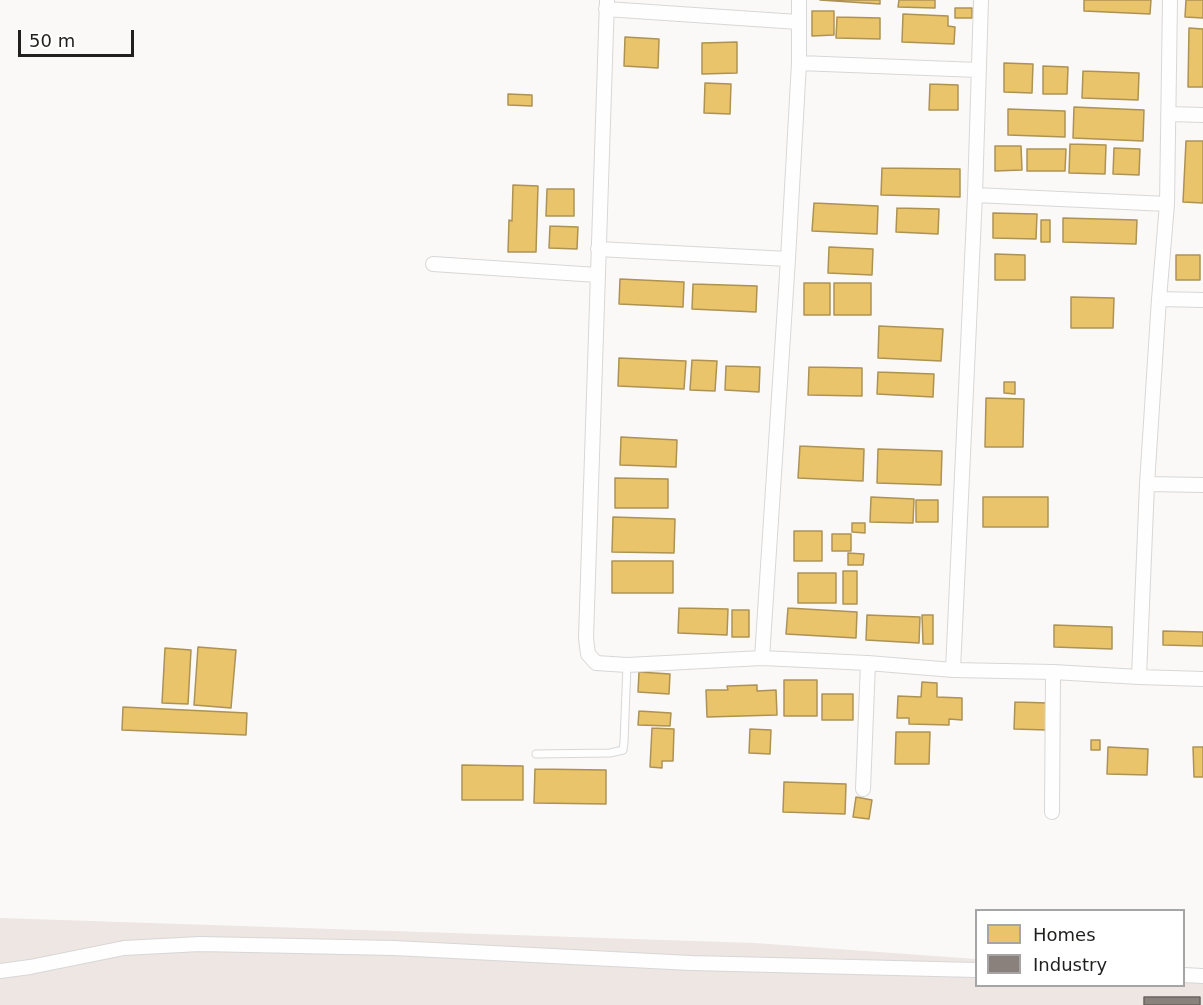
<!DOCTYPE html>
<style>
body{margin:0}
#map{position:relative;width:1203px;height:1005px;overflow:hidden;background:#fbf9f8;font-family:"DejaVu Sans",sans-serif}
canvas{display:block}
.legend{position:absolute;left:975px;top:909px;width:210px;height:78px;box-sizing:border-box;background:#fff;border:2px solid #a6a5a5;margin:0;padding:8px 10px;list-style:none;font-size:18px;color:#201f1e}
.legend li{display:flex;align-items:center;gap:12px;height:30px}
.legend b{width:30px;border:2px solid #a6a5a5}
.scale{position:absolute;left:18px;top:30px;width:116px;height:27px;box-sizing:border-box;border:3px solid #201f1e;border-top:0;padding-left:8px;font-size:18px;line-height:21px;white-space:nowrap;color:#201f1e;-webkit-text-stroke:4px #fff;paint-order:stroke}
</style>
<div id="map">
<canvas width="1203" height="1005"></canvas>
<ul class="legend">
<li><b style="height:16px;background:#e9c46a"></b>Homes</li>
<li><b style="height:16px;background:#8a817c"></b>Industry</li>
</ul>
<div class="scale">50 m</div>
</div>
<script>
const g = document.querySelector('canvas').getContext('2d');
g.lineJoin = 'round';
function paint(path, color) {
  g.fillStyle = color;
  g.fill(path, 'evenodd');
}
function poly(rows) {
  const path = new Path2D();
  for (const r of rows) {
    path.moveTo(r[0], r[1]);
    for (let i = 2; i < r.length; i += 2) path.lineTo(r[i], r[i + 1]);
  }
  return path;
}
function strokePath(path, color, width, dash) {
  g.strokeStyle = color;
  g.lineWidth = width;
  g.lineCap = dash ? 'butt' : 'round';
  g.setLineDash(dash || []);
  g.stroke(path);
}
paint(poly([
 [0,918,755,943,976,959,976,986,1184,986,1184,974,1203,975,1203,1005,0,1005]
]), '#ede6e3');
const homes = poly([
 [820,0,880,0,880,4,820,0],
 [899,0,935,0,935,8,898,7,899,0],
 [1084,0,1151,0,1150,14,1084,11,1084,0],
 [1186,0,1203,0,1203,18,1185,17,1186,0],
 [955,8,972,8,972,18,955,18,955,8],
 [812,11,834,11,834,35,812,36,812,11],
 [903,14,948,16,948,26,955,27,954,44,902,42,903,14],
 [837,17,880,18,880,39,836,38,837,17],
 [1189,28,1203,29,1203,87,1188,87,1189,28],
 [625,37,659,39,658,68,624,66,625,37],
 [737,42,737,73,702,74,702,43,737,42],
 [1004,63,1033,64,1032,93,1004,92,1004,63],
 [1043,66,1068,67,1067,94,1043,94,1043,66],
 [1083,71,1139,73,1138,100,1082,98,1083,71],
 [705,83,731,84,730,114,704,113,705,83],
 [930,84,958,85,958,110,929,110,930,84],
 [508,94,532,95,532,106,508,105,508,94],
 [1074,107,1144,110,1143,141,1073,138,1074,107],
 [1008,109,1065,111,1065,137,1008,135,1008,109],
 [1186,141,1203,141,1203,203,1183,202,1186,141],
 [1070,144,1106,145,1105,174,1069,173,1070,144],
 [995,146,1021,146,1022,170,995,171,995,146],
 [1114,148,1140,149,1139,175,1113,174,1114,148],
 [1027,149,1066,149,1065,171,1027,171,1027,149],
 [882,168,960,169,960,197,881,195,882,168],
 [513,185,538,186,536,252,508,252,509,220,512,221,513,185],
 [547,189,574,189,574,216,546,216,547,189],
 [814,203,878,206,877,234,812,231,814,203],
 [897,208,939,209,938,234,896,232,897,208],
 [993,213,1037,214,1036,239,993,238,993,213],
 [1063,218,1137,220,1136,244,1063,242,1063,218],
 [1041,220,1050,220,1050,242,1041,242,1041,220],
 [550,226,578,227,577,249,549,248,550,226],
 [829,247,873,249,872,275,828,273,829,247],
 [995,254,1025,255,1025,280,995,280,995,254],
 [1176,255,1200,255,1200,280,1176,280,1176,255],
 [620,279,684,282,683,307,619,304,620,279],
 [804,283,830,283,830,315,804,315,804,283],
 [834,283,871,283,871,315,834,315,834,283],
 [693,284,757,286,756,312,692,309,693,284],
 [1071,297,1114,298,1113,328,1071,328,1071,297],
 [879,326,943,329,941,361,878,358,879,326],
 [619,358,686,361,684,389,618,386,619,358],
 [692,360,717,361,715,391,690,390,692,360],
 [726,366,760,367,759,392,725,390,726,366],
 [809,367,862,368,862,396,808,395,809,367],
 [878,372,934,374,933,397,877,394,878,372],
 [1004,382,1015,382,1015,394,1004,393,1004,382],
 [986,398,1024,399,1023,447,985,447,986,398],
 [621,437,677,440,676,467,620,465,621,437],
 [800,446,864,449,863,481,798,478,800,446],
 [878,449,942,451,941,485,877,483,878,449],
 [615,478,668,479,668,508,615,508,615,478],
 [871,497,914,499,913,523,870,522,871,497],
 [983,497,1048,497,1048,527,983,527,983,497],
 [916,500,938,500,938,522,916,522,916,500],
 [613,517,675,519,674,553,612,552,613,517],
 [852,523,865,523,865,533,852,532,852,523],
 [794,531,822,531,822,561,794,561,794,531],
 [832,534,851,534,851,551,832,551,832,534],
 [848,553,864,554,863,565,848,565,848,553],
 [612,561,673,561,673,593,612,593,612,561],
 [843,571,857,571,857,604,843,604,843,571],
 [798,573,836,573,836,603,798,603,798,573],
 [679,608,728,609,727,635,678,633,679,608],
 [788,608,857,612,856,638,786,634,788,608],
 [732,610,749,610,749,637,732,637,732,610],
 [867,615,920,617,919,643,866,640,867,615],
 [922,615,933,615,933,644,923,644,922,615],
 [1054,625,1112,627,1112,649,1054,647,1054,625],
 [1163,631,1203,632,1203,646,1163,645,1163,631],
 [198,647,236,650,231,708,194,705,198,647],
 [165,648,191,650,188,704,162,703,165,648],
 [639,672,670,674,669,694,638,692,639,672],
 [784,680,817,680,817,716,784,716,784,680],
 [922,682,937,683,937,697,962,698,962,720,949,719,949,725,909,724,909,718,897,718,898,696,921,697,922,682],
 [757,685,757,691,776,690,777,715,707,717,706,690,728,690,727,686,757,685],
 [822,694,853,694,853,720,822,720,822,694],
 [1015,702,1048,703,1047,730,1014,729,1015,702],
 [123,707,247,713,246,735,122,730,123,707],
 [639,711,671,713,670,726,638,725,639,711],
 [652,728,674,729,673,761,662,761,662,768,650,767,652,728],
 [750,729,771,730,770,754,749,753,750,729],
 [896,732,930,732,929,764,895,764,896,732],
 [1091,740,1100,740,1100,750,1091,750,1091,740],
 [1108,747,1148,749,1147,775,1107,774,1108,747],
 [1193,747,1203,747,1203,777,1194,777,1193,747],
 [462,765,523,766,523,800,462,800,462,765],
 [535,769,606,770,606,804,534,803,535,769],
 [784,782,846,784,845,814,783,812,784,782],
 [856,797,872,800,869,819,853,817,856,797]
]);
paint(homes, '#e9c46a');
strokePath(homes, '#ad9253', 1.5);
const industry = poly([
 [1144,997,1200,997,1200,1005,1144,1005,1144,997]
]);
paint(industry, '#8a817c');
strokePath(industry, '#6a6460', 1.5);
const service = poly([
 [536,754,610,753,623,750,624,742,627,665]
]);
const minor = poly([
 [607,0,586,638,588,654,596,663,627,665,762,658,868,663,953,670,1053,672,1139,677,1203,679],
 [606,9,798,22],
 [799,63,978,70],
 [1168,114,1203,115],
 [975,195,1167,204],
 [598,249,788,259],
 [433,264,597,275],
 [1159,299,1203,300],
 [1147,484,1203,485],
 [762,658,788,259,799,63,799,0],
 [953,670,975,195,981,0],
 [1139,677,1147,484,1159,299,1167,204,1170,0],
 [863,789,868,663],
 [1052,812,1053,672],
 [0,971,30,967,124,948,200,944,394,948,691,963,976,970],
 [1184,975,1203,976]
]);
strokePath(service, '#d8d7d6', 9);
strokePath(minor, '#d8d7d6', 16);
strokePath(service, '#fefefe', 7);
strokePath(minor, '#fefefe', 14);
</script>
